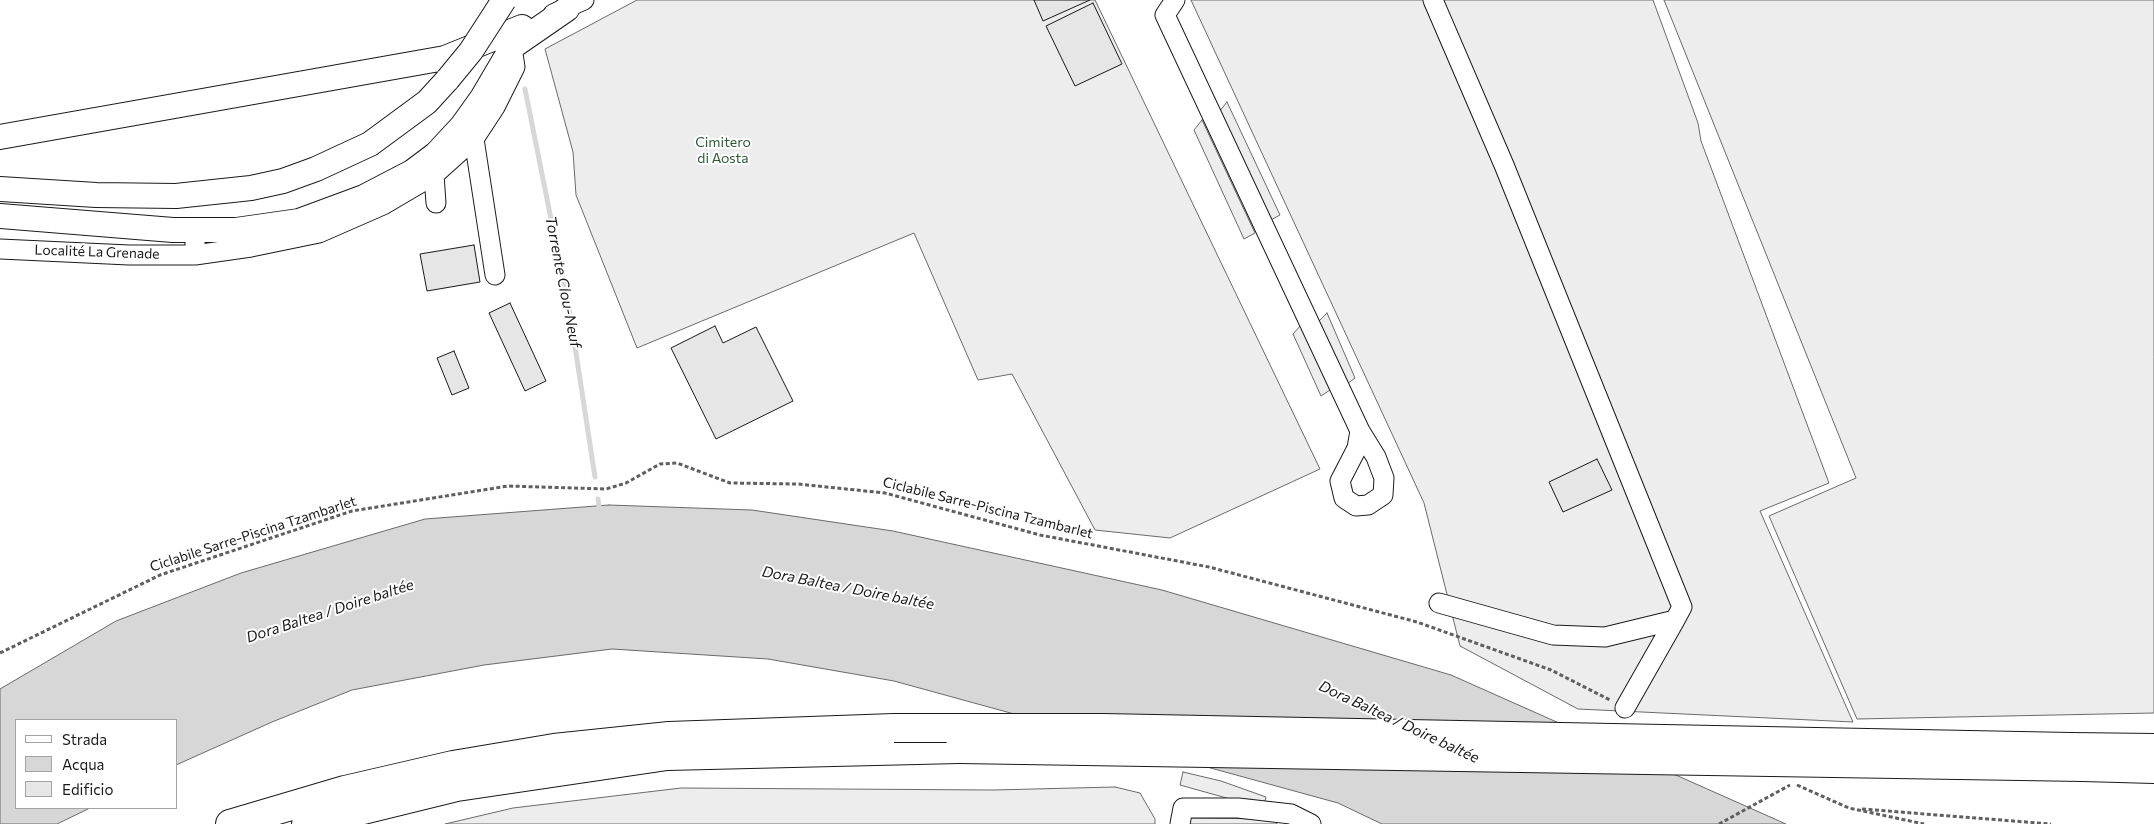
<!DOCTYPE html>
<meta charset="utf-8">
<style>
body{margin:0}
#map{position:relative;width:2154px;height:824px;overflow:hidden;background:#fff;font-family:Commissioner,sans-serif}
canvas{display:block}
.legend{position:absolute;left:15px;top:719px;width:162px;height:90px;box-sizing:border-box;background:#fff;border:1px solid #a3a3a3;margin:0;padding:6px 9px;list-style:none;font-size:15px;color:#1a1a1a}
.legend li{display:flex;align-items:center;gap:10px;height:25px}
.legend b{width:25px;border:1px solid #a3a3a3}
</style>
<div id="map">
<canvas width="2154" height="824"></canvas>
<ul class="legend">
<li><b style="height:6px;background:#fff"></b>Strada</li>
<li><b style="height:14px;background:#d7d7d7"></b>Acqua</li>
<li><b style="height:14px;background:#e6e6e6"></b>Edificio</li>
</ul>
</div>
<script>
const g = document.querySelector('canvas').getContext('2d');
g.lineJoin = 'round';
function paint(path, color) {
  g.fillStyle = color;
  g.fill(path, 'evenodd');
}
function poly(rows) {
  const path = new Path2D();
  for (const r of rows) {
    path.moveTo(r[0], r[1]);
    for (let i = 2; i < r.length; i += 2) path.lineTo(r[i], r[i + 1]);
  }
  return path;
}
function strokePath(path, color, width, dash) {
  g.strokeStyle = color;
  g.lineWidth = width;
  g.lineCap = dash ? 'butt' : 'round';
  g.setLineDash(dash || []);
  g.stroke(path);
}
function write(font, color, halo, rows, align = 'center') {
  g.font = font + ' Commissioner,sans-serif';
  g.lineWidth = 4;
  g.setLineDash([]);
  g.textBaseline = 'middle';
  g.strokeStyle = halo;
  g.fillStyle = color;
  for (const [text, x, y, turn = 0] of rows) {
    g.save();
    g.translate(x, y);
    g.rotate((+turn || 0) * Math.PI / 180);
    g.textAlign = isNaN(turn) ? turn : align;
    if (halo) g.strokeText(text, 0, 0);
    g.fillText(text, 0, 0);
    g.restore();
  }
}
const built = poly([
 [637,0,1095,0,1320,469,1170,538,1095,530,1012,374,978,380,914,233,637,348,576,195,573,152,545,49,637,0],
 [1191,0,1653,0,1698,123,1701,141,1829,483,1760,511,1853,722,1578,709,1460,646,1424,503,1191,0],
 [1664,0,2154,0,2154,713,1857,719,1769,516,1856,478,1664,0],
 [1227,102,1280,215,1269,221,1219,112,1227,102],
 [1202,120,1255,233,1244,239,1194,130,1202,120],
 [1327,313,1355,378,1347,384,1318,322,1327,313],
 [1301,325,1330,390,1321,396,1293,334,1301,325],
 [1183,772,1221,781,1266,797,1264,804,1250,799,1248,804,1180,785,1183,772],
 [1115,787,1140,793,1155,819,1155,824,445,824,513,808,681,788,993,790,1115,787],
 [1189,818,1276,819,1277,824,1190,824,1189,818]
]);
paint(built, '#ededed');
strokePath(built, '#6a6a6a', 1);
const water = poly([
 [609,505,752,510,893,531,1162,590,1451,675,1786,824,1382,824,1338,803,894,681,768,659,612,649,484,665,352,690,272,722,176,765,176,720,16,720,16,808,90,808,57,824,0,824,0,689,116,621,241,573,425,519,609,505]
]);
paint(water, '#d7d7d7');
strokePath(water, '#6a6a6a', 1);
strokePath(poly([
 [525,89,570,314,595,477],
 [598,499,599,506]
]), '#d7d7d7', 5);
const building = poly([
 [1034,0,1090,0,1043,21,1034,0],
 [1093,3,1122,64,1075,86,1046,26,1093,3],
 [474,245,480,282,427,291,420,254,474,245],
 [510,303,546,381,525,391,489,313,510,303],
 [715,326,723,343,756,327,793,401,716,439,671,348,715,326],
 [454,351,469,388,452,395,437,358,454,351],
 [1597,459,1612,490,1563,512,1549,482,1597,459]
]);
paint(building, '#e6e6e6');
strokePath(building, '#1a1a1a', 1);
const minor = poly([
 [1175,0,1165,15,1360,431,1376,457,1384,478,1383,495,1368,505,1356,506,1344,498,1340,481,1357,448,1360,431],
 [1433,0,1504,165,1682,607,1675,620,1605,637,1553,635,1439,603],
 [553,14,584,0],
 [474,139,495,275],
 [434,175,436,203],
 [195,230,195,255,251,247,319,233,383,205,434,175,474,139,495,107,515,67,511,41],
 [0,249,129,255,195,255],
 [1625,708,1675,620],
 [1180,824,1183,808,1238,808,1291,814,1311,824]
]);
const major = poly([
 [0,137,445,58,522,27],
 [0,189,96,195,176,196,251,188,283,181,316,169,370,144,427,102,448,79],
 [0,216,173,230,236,230,299,221,364,197,412,172,436,154,462,126,482,98,512,47,567,9]
]);
const highway = poly([
 [2071,747,2154,748],
 [2083,767,2154,769],
 [230,824,345,790,453,765,554,748,669,736,894,728],
 [306,824,457,787,667,756,959,749]
]);
strokePath(minor, '#1a1a1a', 21);
strokePath(major, '#1a1a1a', 26);
strokePath(highway, '#1a1a1a', 30);
strokePath(poly([
 [0,653,160,575,352,511,508,486,606,489,626,483,660,464,677,463,730,483,798,484,885,493,1040,535,1209,567,1417,622,1551,670,1610,700],
 [1797,785,1849,808,1924,824],
 [1862,809,2051,824],
 [1719,824,1790,785]
]), '#5f5f5f', 3, [4, 2.5]);
strokePath(minor, '#fff', 19);
strokePath(major, '#fff', 24);
strokePath(highway, '#fff', 28);
const majorBridge = poly([
 [448,79,471,51,504,0]
]);
const highwayBridge = poly([
 [894,728,1103,728,2071,747],
 [959,749,2083,767]
]);
strokePath(majorBridge, '#1a1a1a', 26, []);
strokePath(highwayBridge, '#1a1a1a', 30, []);
strokePath(majorBridge, '#fff', 24);
strokePath(highwayBridge, '#fff', 28);
write('14px', '#2b5a34', '#fff', [
 ["Cimitero",723,142],
 ["di Aosta",723,158]
]);
write('14px', '#1a1a1a', '#fff', [
 ["Localité La Grenade",97,252,2],
 ["Ciclabile Sarre-Piscina Tzambarlet",988,508,14],
 ["Ciclabile Sarre-Piscina Tzambarlet",253,534,-18]
]);
write('italic 15px', '#1a1a1a', '#fff', [
 ["Torrente Clou-Neuf",563,282,79],
 ["Dora Baltea / Doire baltée",848,588,11],
 ["Dora Baltea / Doire baltée",330,611,-18],
 ["Dora Baltea / Doire baltée",1399,722,25]
]);
</script>
